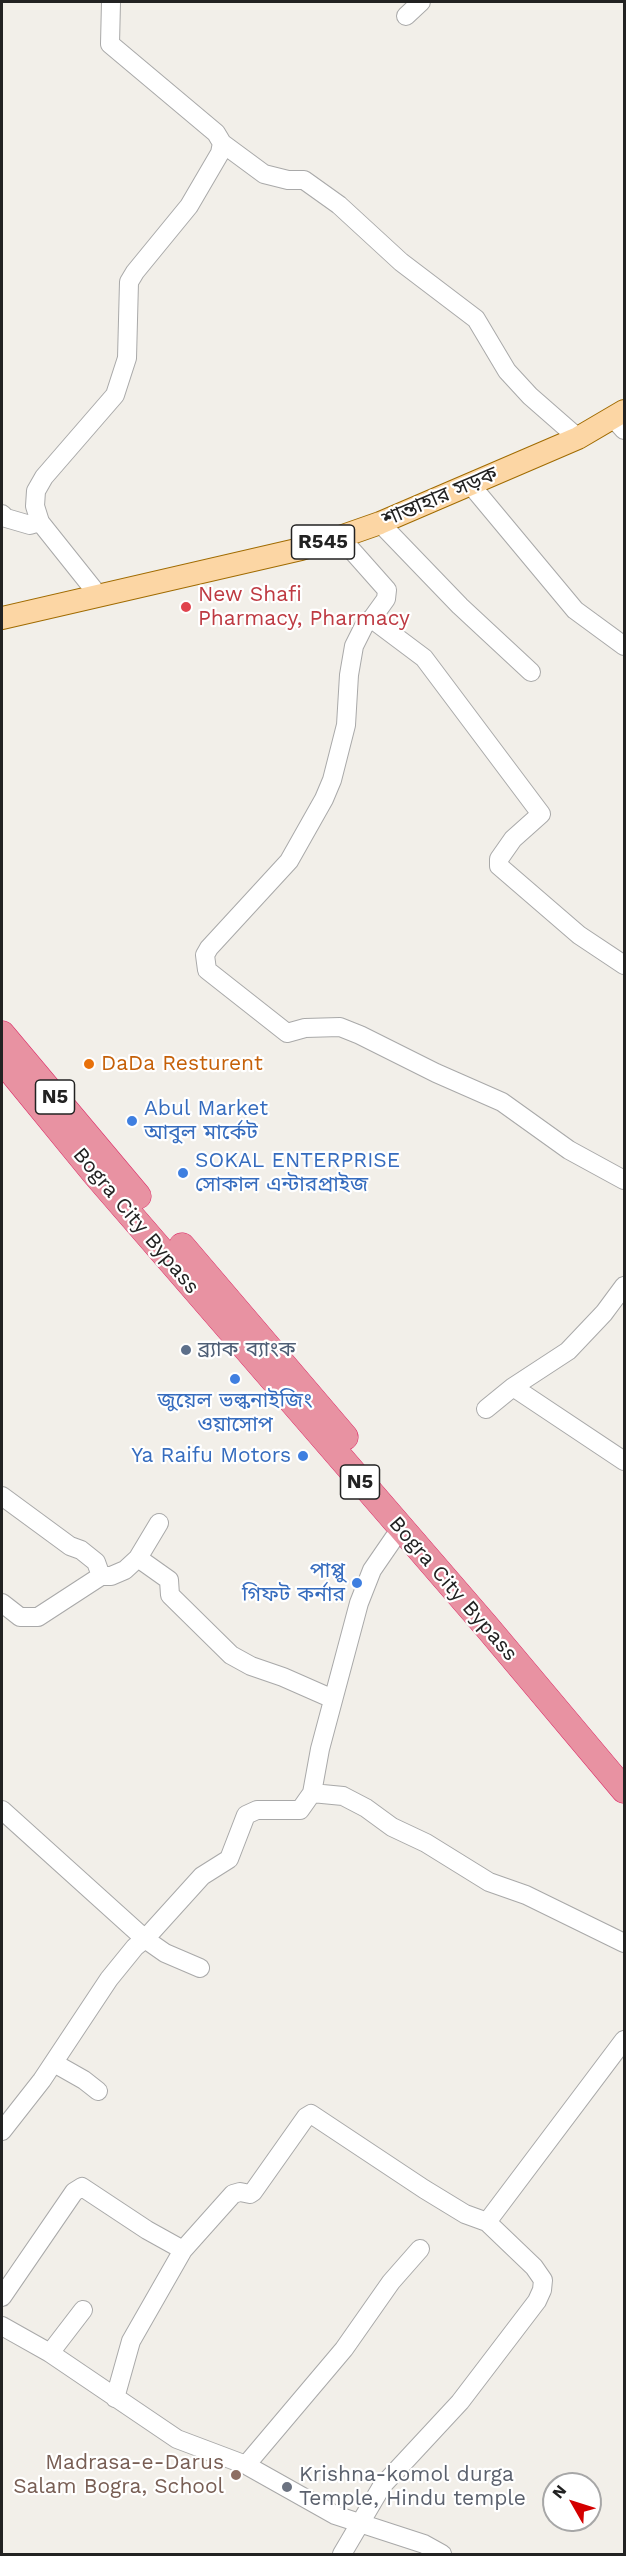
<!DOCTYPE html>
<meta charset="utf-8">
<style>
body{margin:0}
#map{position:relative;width:626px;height:2556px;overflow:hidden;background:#f2efe9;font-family:"Work Sans",sans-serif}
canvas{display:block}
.frame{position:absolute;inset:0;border:3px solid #222;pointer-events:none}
.north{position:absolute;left:542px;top:2472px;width:60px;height:60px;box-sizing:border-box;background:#fff;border:2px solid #a7a7a7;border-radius:50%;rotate:309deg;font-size:16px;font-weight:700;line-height:24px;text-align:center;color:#222}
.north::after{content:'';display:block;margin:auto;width:21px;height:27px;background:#d40000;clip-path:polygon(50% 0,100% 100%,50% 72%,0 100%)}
</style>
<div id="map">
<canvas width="626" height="2556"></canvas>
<div class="frame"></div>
<div class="north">N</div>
</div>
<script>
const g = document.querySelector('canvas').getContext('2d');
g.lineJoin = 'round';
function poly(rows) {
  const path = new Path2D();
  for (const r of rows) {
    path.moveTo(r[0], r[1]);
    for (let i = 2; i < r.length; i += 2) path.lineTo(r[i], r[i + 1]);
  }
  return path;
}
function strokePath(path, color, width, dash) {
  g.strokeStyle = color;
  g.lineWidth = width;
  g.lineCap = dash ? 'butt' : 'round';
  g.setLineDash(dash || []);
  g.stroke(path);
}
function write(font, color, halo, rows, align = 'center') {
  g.font = font + ' "Work Sans","Noto Sans Bengali",sans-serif';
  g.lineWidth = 4.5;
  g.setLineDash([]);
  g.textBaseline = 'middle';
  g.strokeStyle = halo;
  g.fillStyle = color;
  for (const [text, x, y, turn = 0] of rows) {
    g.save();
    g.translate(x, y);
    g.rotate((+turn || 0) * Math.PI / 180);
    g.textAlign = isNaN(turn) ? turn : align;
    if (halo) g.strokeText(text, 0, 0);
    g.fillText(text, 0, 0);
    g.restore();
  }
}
const minor = poly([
 [406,16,421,2],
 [222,143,264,174,288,180,304,180,339,205,401,262,476,319,507,371,530,396,578,438],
 [614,419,624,430],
 [470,484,575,610,624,646],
 [2,514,6,518,30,525,40,522],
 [380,523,460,606,531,672],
 [340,537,387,590,386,599,373,617,376,622,424,658,541,814,513,839,499,859,499,866,579,935,624,965],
 [99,596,40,522,35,506,36,491,44,477,115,395,127,358,129,282,135,272,189,206,220,153,222,143,216,133,110,44,111,2],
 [373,617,364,626,354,646,349,675,346,725,332,780,324,799,289,861,209,948,205,955,207,970,287,1033,305,1028,340,1027,360,1035,436,1073,502,1102,569,1150,624,1180],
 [513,1387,624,1461],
 [486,1409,513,1387,568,1351,604,1313,624,1286],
 [2,1496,70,1546,81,1550,96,1562,101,1576],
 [138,1558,169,1580,170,1595,231,1655,251,1666,283,1677,333,1699],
 [2,1603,20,1617,38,1617,101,1576,111,1576,125,1570,138,1558,159,1523],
 [312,1793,343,1796,366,1808,392,1827,426,1843,489,1882,526,1895,624,1943],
 [2,1810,145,1939,165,1953,200,1968],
 [54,2063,84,2080,98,2091],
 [2,2131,42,2080,109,1979,135,1947,145,1939,202,1876,229,1859,246,1815,257,1810,300,1810,312,1793,320,1749,359,1603,372,1570,394,1538],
 [487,2222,624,2040],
 [2,2297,74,2192,82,2187,147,2230,183,2250],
 [2,2326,50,2353,177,2439,246,2465,335,2515,424,2544,442,2554],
 [50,2353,83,2310],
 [115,2398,131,2341,183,2250,233,2194,240,2192,250,2194,253,2192,306,2117,311,2114,424,2189,465,2214,487,2222,534,2267,543,2280,542,2290,537,2301,460,2402,382,2486,342,2554],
 [246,2465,344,2349,391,2282,420,2249]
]);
const major = poly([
 [2,618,301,549,340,537,380,523,578,438,624,411]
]);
const highway = poly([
 [2,1034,138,1196],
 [2,1060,96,1175,487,1627,624,1790],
 [182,1246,345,1437]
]);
strokePath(minor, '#a9a9a9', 20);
strokePath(major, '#a06b00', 24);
strokePath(highway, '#dc2a67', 27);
strokePath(minor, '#fff', 18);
strokePath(major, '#fcd6a4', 22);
strokePath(highway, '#e892a2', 26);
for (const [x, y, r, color] of [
 [186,607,6,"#e0444e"],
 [89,1064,6,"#e8710a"],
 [132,1121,6,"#3f7fe0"],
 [183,1173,6,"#3f7fe0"],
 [186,1350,6,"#5c6f8a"],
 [235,1379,6,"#3f7fe0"],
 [303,1456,6,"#3f7fe0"],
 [357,1583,6,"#3f7fe0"],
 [236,2475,6,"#8d6e63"],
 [287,2487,6,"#6b7280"]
]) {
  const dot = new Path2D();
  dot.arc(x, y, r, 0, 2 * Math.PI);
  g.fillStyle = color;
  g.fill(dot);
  strokePath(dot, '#fff', 2);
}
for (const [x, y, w] of [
 [323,542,63],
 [55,1097,39],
 [360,1482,39]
]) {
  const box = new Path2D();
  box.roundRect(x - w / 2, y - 17, w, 34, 4.5);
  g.fillStyle = '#fff';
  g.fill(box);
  strokePath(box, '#222', 1.5);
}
write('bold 20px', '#222', null, [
 ["R545",323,542],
 ["N5",55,1097],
 ["N5",360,1482]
]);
write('21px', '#222', '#fff', [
 ["শান্তাহার সড়ক",440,497,-23],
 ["Bogra City Bypass",136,1221,50],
 ["Bogra City Bypass",453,1589,49]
]);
write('21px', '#be3a42', '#fff', [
 ["New Shafi",198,595],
 ["Pharmacy, Pharmacy",198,619]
], 'left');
write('21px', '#c56008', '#fff', [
 ["DaDa Resturent",101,1064]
], 'left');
write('21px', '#366cbe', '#fff', [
 ["Abul Market",144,1109],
 ["আবুল মার্কেট",144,1133],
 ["SOKAL ENTERPRISE",195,1161],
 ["সোকাল এন্টারপ্রাইজ",195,1185],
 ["জুয়েল ভল্কনাইজিং",235,1401,"center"],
 ["ওয়াসোপ",235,1425,"center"],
 ["Ya Raifu Motors",291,1456,"right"],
 ["পাপ্পু",345,1571,"right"],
 ["গিফট কর্নার",345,1595,"right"]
], 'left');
write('21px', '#4e5e75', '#fff', [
 ["ব্র্যাক ব্যাংক",198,1350]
], 'left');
write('21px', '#785e54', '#fff', [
 ["Madrasa-e-Darus",224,2463],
 ["Salam Bogra, School",224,2487]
], 'right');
write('21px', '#5b616d', '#fff', [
 ["Krishna-komol durga",299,2475],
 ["Temple, Hindu temple",299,2499]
], 'left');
</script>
